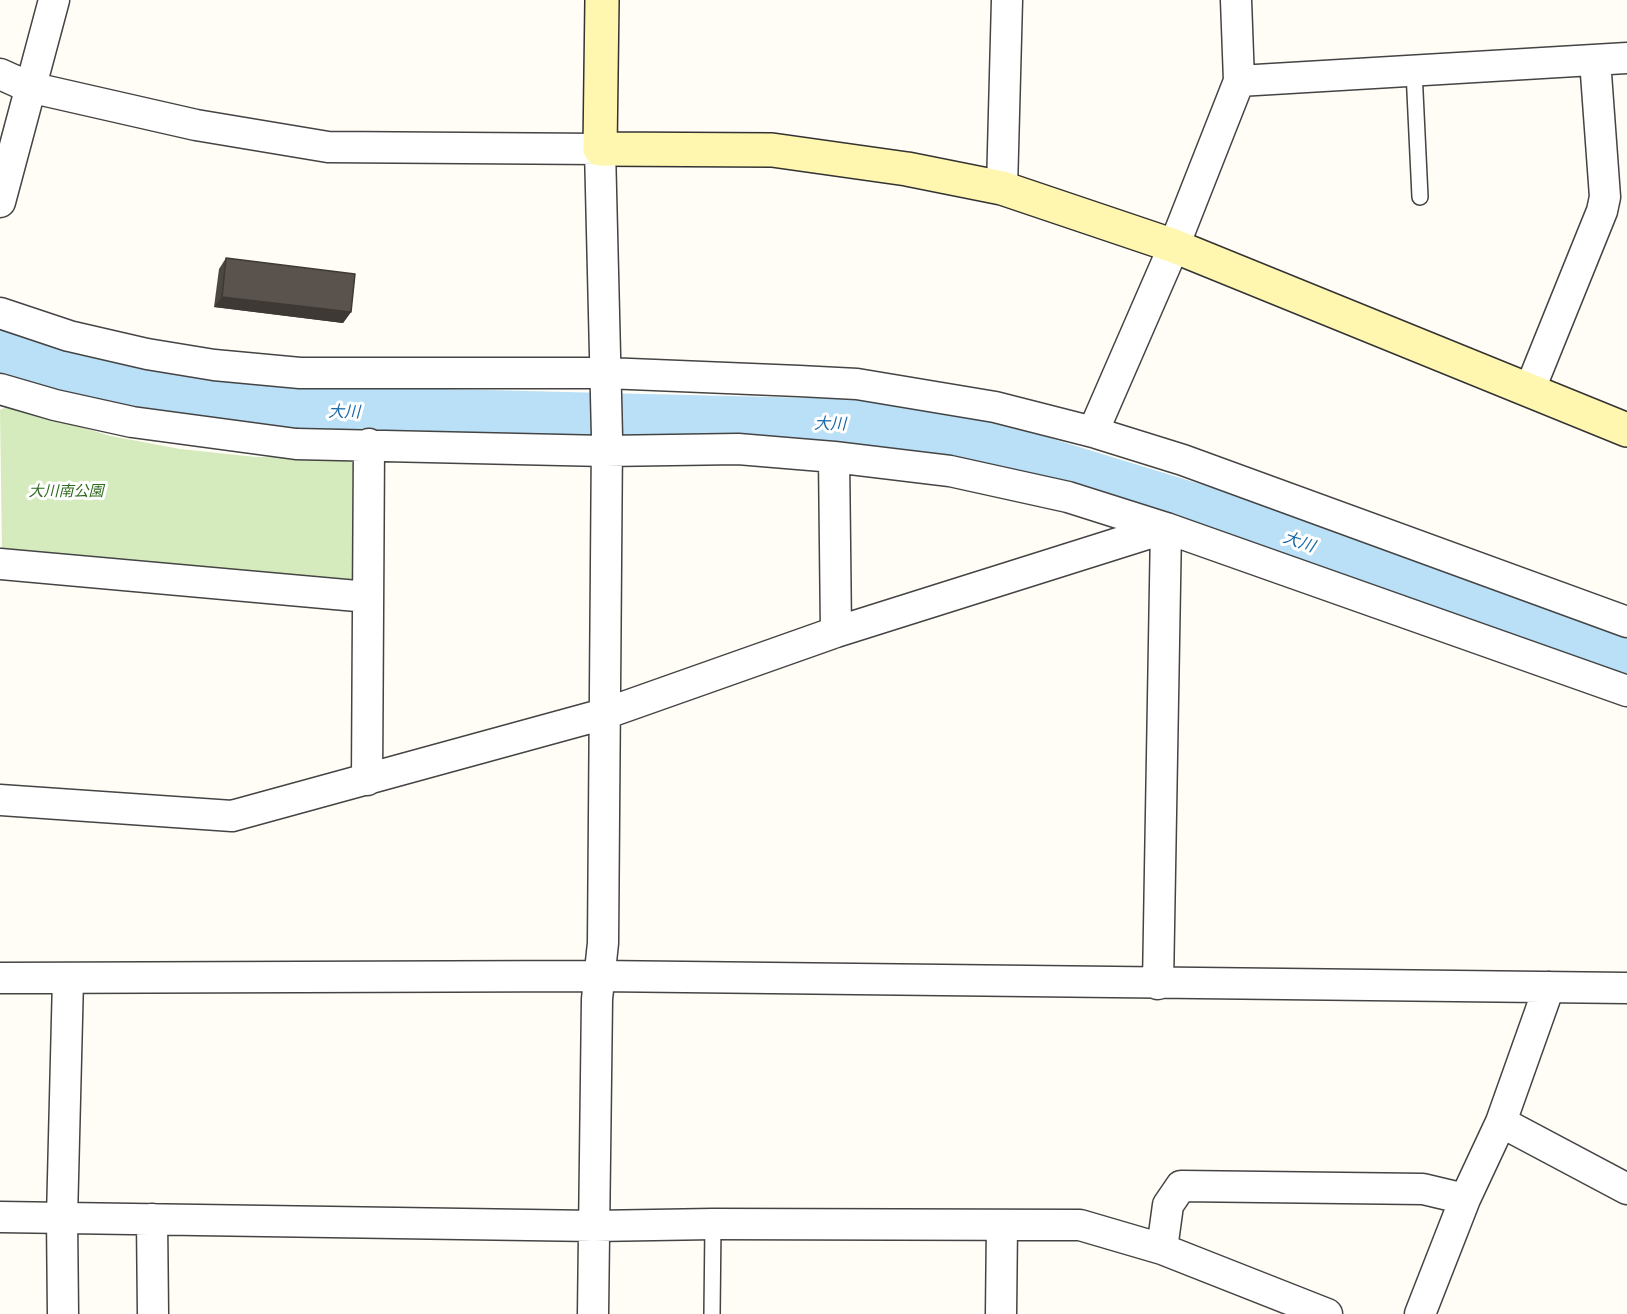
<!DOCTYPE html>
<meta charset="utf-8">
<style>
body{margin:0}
canvas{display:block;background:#fffdf5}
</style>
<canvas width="1627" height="1314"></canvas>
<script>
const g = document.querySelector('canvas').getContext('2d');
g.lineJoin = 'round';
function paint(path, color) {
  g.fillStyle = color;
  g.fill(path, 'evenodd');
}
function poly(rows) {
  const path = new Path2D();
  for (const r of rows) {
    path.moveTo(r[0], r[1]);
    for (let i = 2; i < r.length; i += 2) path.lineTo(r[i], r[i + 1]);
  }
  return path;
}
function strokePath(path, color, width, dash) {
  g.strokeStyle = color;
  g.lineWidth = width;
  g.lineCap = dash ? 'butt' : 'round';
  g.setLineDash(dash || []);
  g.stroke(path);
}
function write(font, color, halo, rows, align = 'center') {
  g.font = font + ' "Crimson Pro","Noto Sans JP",serif';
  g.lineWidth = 6;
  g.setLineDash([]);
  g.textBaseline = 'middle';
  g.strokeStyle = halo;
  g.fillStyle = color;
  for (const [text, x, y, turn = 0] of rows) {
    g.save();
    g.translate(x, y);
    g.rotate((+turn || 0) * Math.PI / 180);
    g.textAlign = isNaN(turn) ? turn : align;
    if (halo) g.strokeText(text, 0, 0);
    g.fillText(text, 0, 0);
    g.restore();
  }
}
paint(poly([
 [8,406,111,436,180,449,256,457,343,457,353,463,357,576,342,585,2,551,0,410]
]), '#d5ebbd');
strokePath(poly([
 [0,353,62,371,213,403,299,411,872,425,995,448,1299,541,1627,666]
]), '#b9e0f7', 51);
const lane = poly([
 [1414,71,1420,197],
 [712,1314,713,1224]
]);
const street = poly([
 [0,74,29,87,196,125,328,147,600,149,607,437,603,943,597,999,593,1314],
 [1239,81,1627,58],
 [1002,188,1007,0],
 [0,202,54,0],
 [0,313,69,336,147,354,214,365,300,373,606,373,799,381,857,384,995,407,1093,432,1183,460,1627,622],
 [0,389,55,405,132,422,296,444,605,451,738,449,834,457,950,471,1068,497,1166,528,1627,691],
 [1530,389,1602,211,1605,197,1595,60],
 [1093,432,1174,246,1239,81,1236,0],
 [834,457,836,632],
 [0,564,368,597],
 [367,780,369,444],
 [0,800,232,816,604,714,836,632,1166,528,1158,984],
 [0,978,599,976,1627,988],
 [1501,1122,1627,1189],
 [0,1217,594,1226,713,1224,1080,1225,1162,1249,1327,1314],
 [152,1219,153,1314],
 [1162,1249,1168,1205,1181,1186,1423,1189,1465,1199],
 [63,1314,62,1218,68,979],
 [1001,1314,1002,1225],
 [1420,1314,1465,1199,1501,1122,1549,987]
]);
const secondary = poly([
 [602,0,600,149,772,150,907,169,1002,188,1174,246,1627,430]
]);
strokePath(lane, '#444', 18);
strokePath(street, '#444', 33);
strokePath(secondary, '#333', 36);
strokePath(lane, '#fff', 15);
strokePath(street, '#fff', 30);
strokePath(secondary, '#fff6b0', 33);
paint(poly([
 [226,258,351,312,343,323,214,307,219,269]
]), '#4d4742');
paint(poly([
 [222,297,351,312,343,323,214,307]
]), '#3f3936');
const building = poly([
 [226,258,355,274,351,312,222,297,226,258]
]);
paint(building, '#5a524d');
strokePath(building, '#3f3936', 1.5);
write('italic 15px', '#2f6b1f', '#fff', [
 ["大川南公園",66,491]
]);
write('italic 16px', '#1768a6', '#fff', [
 ["大川",344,412,1],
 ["大川",830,424,1],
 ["大川",1299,542,19]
]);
</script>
